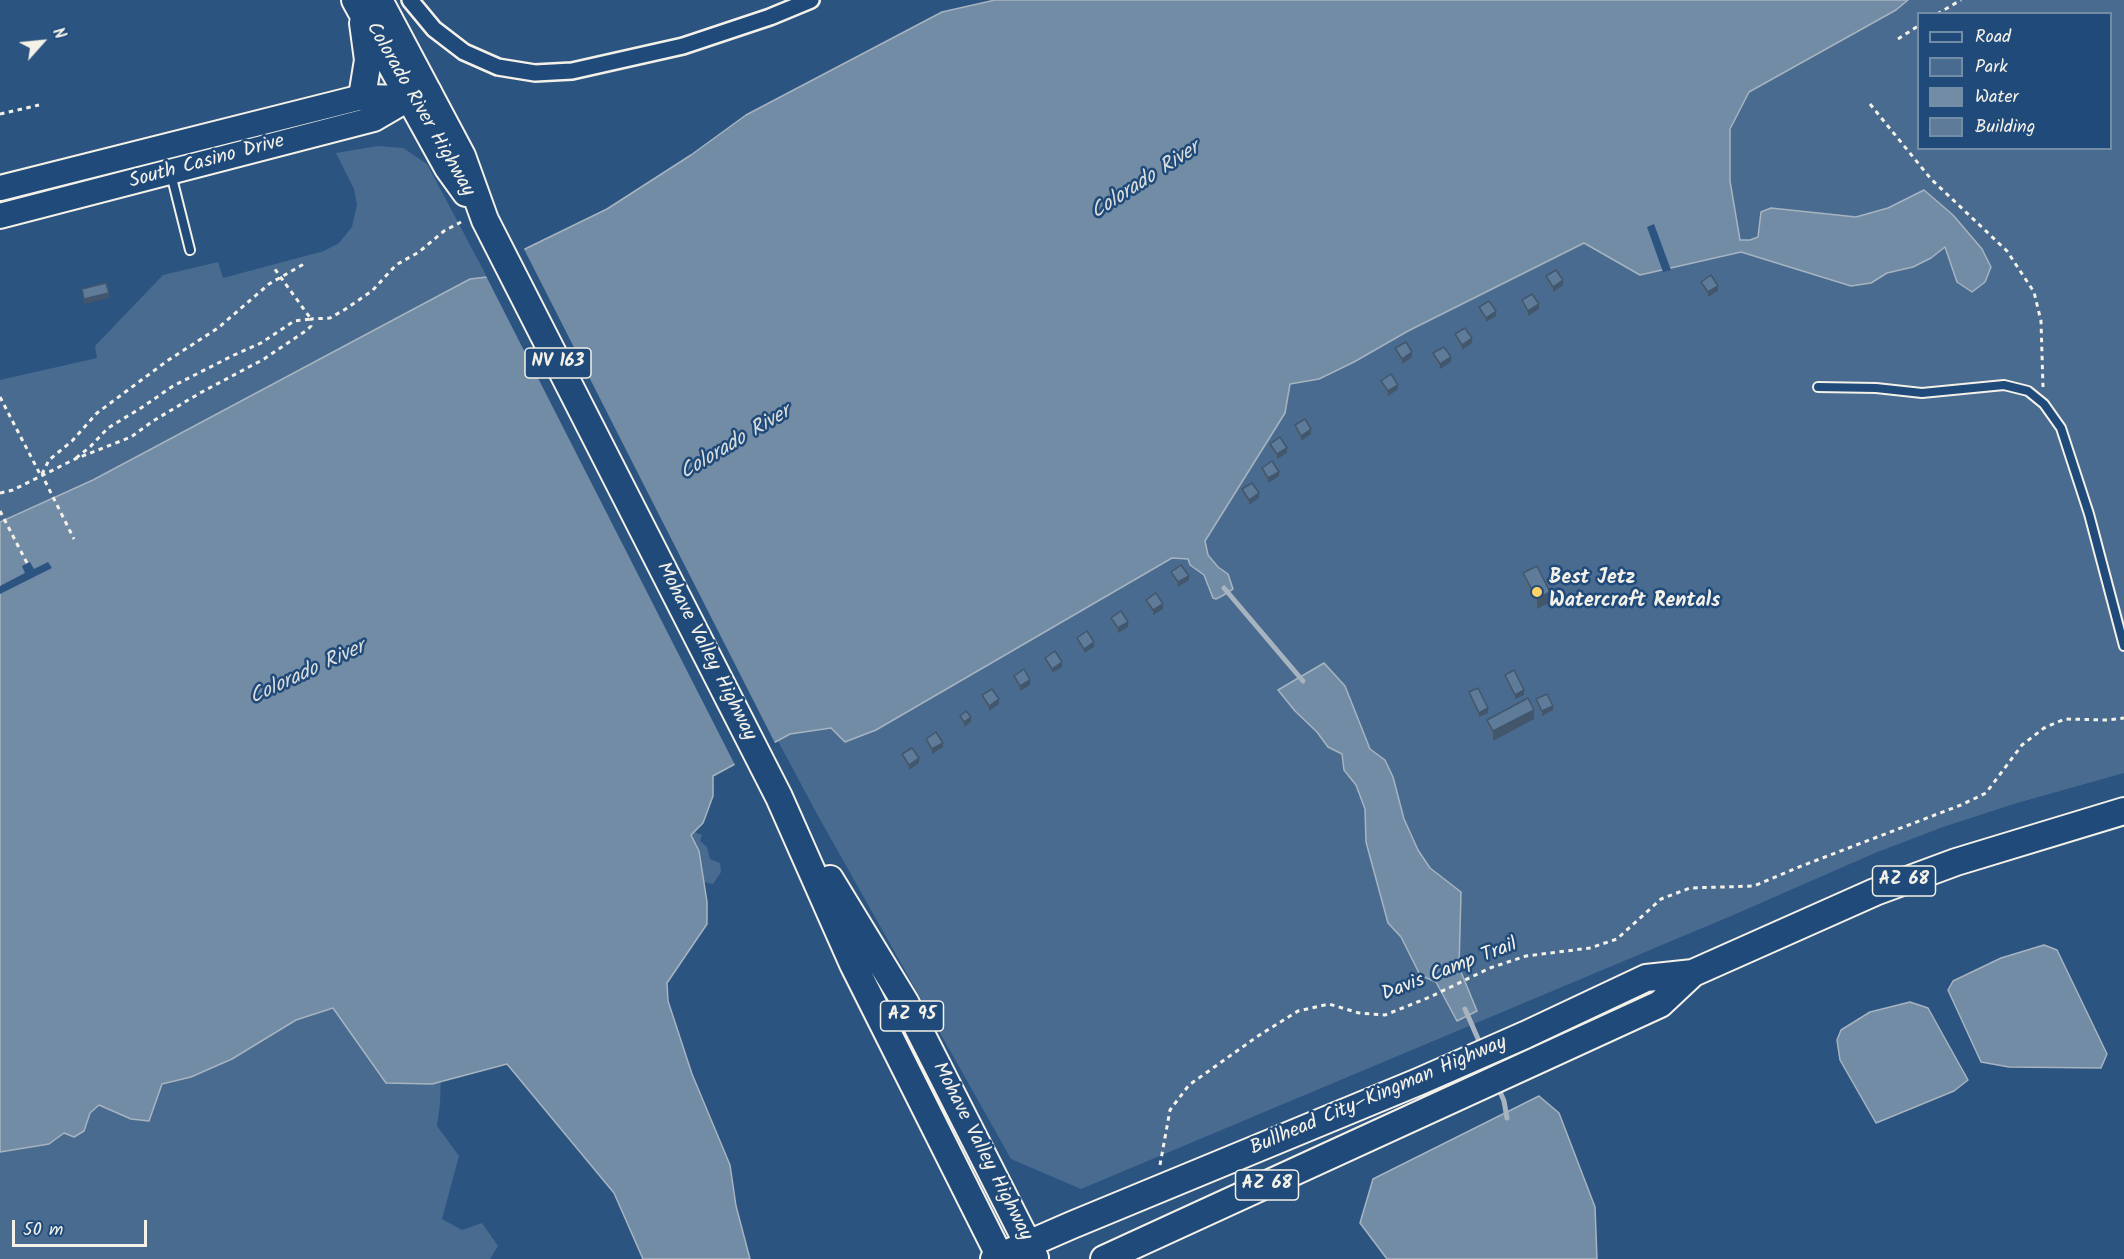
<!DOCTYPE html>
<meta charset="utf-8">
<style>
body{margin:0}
#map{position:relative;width:2124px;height:1259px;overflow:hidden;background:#2c5481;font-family:Kalam,sans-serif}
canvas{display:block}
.legend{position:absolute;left:1917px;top:12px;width:195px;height:138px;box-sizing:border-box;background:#1f4a7a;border:2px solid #748da6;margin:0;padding:8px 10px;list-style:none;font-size:18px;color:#f4f1e8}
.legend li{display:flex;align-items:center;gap:12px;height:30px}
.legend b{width:30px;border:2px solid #748da6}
.north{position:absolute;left:12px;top:12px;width:60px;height:60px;-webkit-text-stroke:4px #1f4a7a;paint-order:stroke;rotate:63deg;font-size:16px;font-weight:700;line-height:24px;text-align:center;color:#f4f1e8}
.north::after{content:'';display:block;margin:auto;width:21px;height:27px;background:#f4f1e8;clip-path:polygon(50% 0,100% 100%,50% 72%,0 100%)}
.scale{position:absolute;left:12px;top:1220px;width:135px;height:27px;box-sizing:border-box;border:3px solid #f4f1e8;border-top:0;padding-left:8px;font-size:18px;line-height:21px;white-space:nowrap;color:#f4f1e8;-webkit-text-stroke:4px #1f4a7a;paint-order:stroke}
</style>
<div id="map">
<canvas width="2124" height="1259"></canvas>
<ul class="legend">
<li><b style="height:8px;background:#1f4a7a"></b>Road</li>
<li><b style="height:16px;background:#496b90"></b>Park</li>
<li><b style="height:16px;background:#738ca6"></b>Water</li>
<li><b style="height:16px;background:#5e7b9a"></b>Building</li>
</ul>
<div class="north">N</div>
<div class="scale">50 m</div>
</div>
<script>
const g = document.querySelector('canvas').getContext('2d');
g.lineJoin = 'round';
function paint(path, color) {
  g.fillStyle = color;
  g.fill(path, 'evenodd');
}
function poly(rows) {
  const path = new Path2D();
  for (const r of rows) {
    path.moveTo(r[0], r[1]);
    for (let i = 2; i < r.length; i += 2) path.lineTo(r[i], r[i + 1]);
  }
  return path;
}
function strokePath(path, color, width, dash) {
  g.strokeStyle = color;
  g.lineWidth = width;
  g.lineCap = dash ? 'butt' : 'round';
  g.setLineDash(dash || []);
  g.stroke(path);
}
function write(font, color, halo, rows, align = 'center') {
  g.font = font + ' Kalam,sans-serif';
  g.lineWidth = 5;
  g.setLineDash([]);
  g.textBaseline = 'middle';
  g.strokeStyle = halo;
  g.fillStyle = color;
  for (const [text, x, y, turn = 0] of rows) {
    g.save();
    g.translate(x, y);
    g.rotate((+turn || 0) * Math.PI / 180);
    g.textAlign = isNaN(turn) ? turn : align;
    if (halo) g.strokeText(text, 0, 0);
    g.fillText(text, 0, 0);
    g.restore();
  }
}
paint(poly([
 [1908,0,2124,0,2124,773,2017,803,1943,827,1875,853,1731,916,1081,1189,1011,1159,817,814,778,741,790,734,831,728,845,742,876,730,1172,558,1214,561,1208,555,1205,541,1284,413,1290,384,1319,379,1354,362,1408,331,1584,243,1640,275,1730,181,1730,129,1749,92,1896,10],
 [1918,14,2110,14,2110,148,1918,148],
 [378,146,403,148,427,164,487,277,470,279,93,480,0,522,0,380,97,358,95,346,163,275,218,262,223,278,324,251,339,243,352,227,357,205,354,189,336,153],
 [694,832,702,835,700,841,707,847,710,859,720,863,721,872,713,884,704,882,441,1071,440,1104,437,1126,459,1156,442,1219,462,1230,482,1223,498,1246,490,1259,0,1259,0,1152,49,1144,64,1133,84,1131,90,1113,99,1105,131,1119,162,1084,191,1077,232,1059,296,1020,359,1000,687,839]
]), '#496b90');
const water = poly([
 [995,0,1908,0,1896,10,1749,92,1730,129,1730,181,1740,240,1750,240,1758,237,1761,212,1771,208,1856,217,1888,208,1924,190,1953,215,1982,249,1991,267,1985,282,1972,292,1957,282,1945,247,1931,258,1913,267,1887,273,1871,283,1851,286,1741,252,1640,275,1584,243,1408,331,1354,362,1319,379,1290,384,1285,413,1205,541,1208,555,1218,567,1228,574,1233,589,1222,596,1216,599,1213,598,1204,575,1190,565,1188,559,1172,558,876,730,845,742,831,728,790,734,713,776,713,796,703,823,691,835,699,851,707,902,707,924,667,983,668,1001,692,1074,730,1165,736,1206,750,1259,643,1259,614,1193,507,1064,432,1084,386,1083,333,1008,296,1020,232,1059,191,1077,162,1084,149,1121,131,1119,99,1105,90,1113,84,1131,74,1137,64,1133,49,1144,0,1152,0,522,93,480,470,279,487,277,506,260,527,248,607,209,691,155,746,115,942,12,995,0],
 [1324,663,1345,686,1370,749,1385,760,1393,777,1404,819,1418,850,1430,868,1461,892,1459,967,1477,1011,1457,1021,1436,982,1420,975,1401,937,1388,923,1366,842,1365,809,1356,785,1344,770,1342,754,1328,747,1317,732,1295,711,1278,690,1324,663],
 [2044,945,2057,950,2107,1054,2101,1068,2009,1067,1981,1062,1948,990,1953,981,2001,958,2044,945],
 [1910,1002,1928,1008,1968,1080,1954,1091,1876,1123,1840,1060,1837,1040,1841,1030,1870,1012,1910,1002],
 [1539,1096,1559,1113,1595,1207,1597,1259,1387,1259,1360,1223,1373,1179,1539,1096]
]);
paint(water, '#738ca6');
strokePath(water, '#a7b4c0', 1.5);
paint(poly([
 [1654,224,1671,270,1663,272,1647,227],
 [523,247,776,745,736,767,485,274,504,258],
 [30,562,34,569,48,562,52,568,0,594,0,586,25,573,22,566]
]), '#2c5481');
strokePath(poly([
 [1224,588,1303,681],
 [1465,1009,1482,1048],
 [1498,1087,1504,1101,1507,1118]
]), '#a7b4c0', 5);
const service = poly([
 [171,174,190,250],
 [1818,387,1876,388,1922,393,2004,385,2028,391,2044,404,2061,428,2089,514,2124,646]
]);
const minor = poly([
 [410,0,434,29,464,52,498,67,535,73,572,71,683,46,770,17,811,0]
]);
const primary = poly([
 [0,188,362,97,410,98],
 [0,216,374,119,410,98,429,92]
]);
const trunk = poly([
 [355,0,448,168,466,193],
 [379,0,462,156,485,220,779,797,853,964,1001,1259],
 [362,97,368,60,363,23],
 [830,879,905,1002,1035,1258],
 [994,1259,1072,1225,1418,1082,1525,1035,1646,978,1693,973,1875,892,1956,862,2124,811],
 [1104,1259,1660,1004,1693,973]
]);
strokePath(service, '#f4f1e8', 12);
strokePath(minor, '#f4f1e8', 20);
strokePath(primary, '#f4f1e8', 28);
strokePath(trunk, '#f4f1e8', 30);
strokePath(poly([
 [1937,14,1961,0],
 [1898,39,1918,26],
 [1870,104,1931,179,2007,251,2034,292,2041,321,2043,387],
 [0,114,39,105],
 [0,397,41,476],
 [76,458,90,447,108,428,141,408,173,386,234,355,261,343,294,321,311,319,274,268],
 [42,474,49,460,72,441,97,413,167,361,218,328,269,284,302,265,305,262],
 [45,481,74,539],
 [0,493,13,490,75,459,131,437,153,421,200,393,264,359,307,330,311,326,311,319,330,318,344,310,372,291,396,265,419,252,444,231,461,222],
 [0,511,27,563],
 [1160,1165,1170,1110,1189,1085,1258,1036,1298,1011,1329,1004,1359,1013,1385,1015,1430,997,1490,968,1526,956,1590,948,1617,939,1661,899,1690,888,1754,886,1804,865,1961,805,1986,793,2022,745,2044,728,2065,719,2107,720,2124,718]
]), '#f4f1e8', 3, [4.5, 4.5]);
strokePath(service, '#1f4a7a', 8);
strokePath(minor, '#1f4a7a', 15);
strokePath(primary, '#1f4a7a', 24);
strokePath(trunk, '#1f4a7a', 26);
paint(poly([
 [1546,276,1563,285,1553,292,1546,281],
 [1701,282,1718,291,1708,297,1701,287],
 [1522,300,1539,309,1528,316,1522,305],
 [1479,307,1496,316,1486,322,1479,312],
 [1455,334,1472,343,1462,350,1455,339],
 [1395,348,1412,357,1402,364,1395,353],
 [1433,353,1451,362,1440,369,1433,358],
 [1381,381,1398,389,1388,396,1381,385],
 [1295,425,1311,434,1301,441,1295,430],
 [1270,444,1287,453,1277,459,1270,448],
 [1262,468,1279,476,1268,483,1262,473],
 [1242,489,1259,498,1249,505,1242,494],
 [1171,572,1189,580,1178,587,1171,576],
 [1523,573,1550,602,1537,609,1523,582],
 [1146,600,1163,609,1153,615,1146,604],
 [1111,618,1128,627,1118,633,1111,623],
 [1077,638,1094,647,1084,653,1077,643],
 [1045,658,1062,667,1052,673,1045,663],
 [1505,675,1524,695,1515,699,1505,679],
 [1014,676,1030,685,1020,691,1014,681],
 [1469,692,1488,713,1479,717,1469,697],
 [982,695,999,704,989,711,982,700],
 [1536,699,1553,710,1542,716,1536,704],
 [960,716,971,722,964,727,960,721],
 [1534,719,1493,741,1487,729,1487,720],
 [926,739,943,747,932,754,926,743],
 [902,754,919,763,909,770,902,759]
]), '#516a84');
paint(poly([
 [1563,280,1563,285,1553,292,1553,287],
 [1718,286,1718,291,1708,297,1708,292],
 [109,293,109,298,84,304,84,299],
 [1539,304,1539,309,1528,316,1528,311],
 [1496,311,1496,316,1486,322,1486,318],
 [1472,338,1472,343,1462,350,1462,345],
 [1412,352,1412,357,1402,364,1402,359],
 [1451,357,1451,362,1440,369,1440,364],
 [1398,385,1398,389,1388,396,1388,391],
 [1311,429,1311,434,1301,441,1301,436],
 [1287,448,1287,453,1277,459,1277,454],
 [1279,472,1279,476,1268,483,1268,478],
 [1259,493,1259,498,1249,505,1249,500],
 [1189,576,1189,580,1178,587,1178,582],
 [1550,592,1550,602,1537,609,1537,599],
 [1163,604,1163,609,1153,615,1153,610],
 [1128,622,1128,627,1118,633,1118,628],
 [1094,642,1094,647,1084,653,1084,649],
 [1062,662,1062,667,1052,673,1052,669],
 [1030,680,1030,685,1020,691,1020,686],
 [1524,690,1524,695,1515,699,1515,695],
 [999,699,999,704,989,711,989,706],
 [1553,706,1553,710,1542,716,1542,711],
 [1488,708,1488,713,1479,717,1479,713],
 [1534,710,1534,719,1493,741,1493,731],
 [971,717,971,722,964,727,964,722],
 [943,743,943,747,932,754,932,749],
 [919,758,919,763,909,770,909,765]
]), '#42566c');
const building = poly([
 [1556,270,1563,280,1553,287,1546,276,1556,270],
 [1711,275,1718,286,1708,292,1701,282,1711,275],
 [106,283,109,293,84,299,82,289,106,283],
 [1532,294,1539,304,1528,311,1522,300,1532,294],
 [1489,301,1496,311,1486,318,1479,307,1489,301],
 [1465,328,1472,338,1462,345,1455,334,1465,328],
 [1406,342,1412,352,1402,359,1395,348,1406,342],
 [1444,347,1451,357,1440,364,1433,353,1444,347],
 [1391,374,1398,385,1388,391,1381,381,1391,374],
 [1305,419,1311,429,1301,436,1295,425,1305,419],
 [1280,437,1287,448,1277,454,1270,444,1280,437],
 [1272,461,1279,472,1268,478,1262,468,1272,461],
 [1252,483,1259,493,1249,500,1242,489,1252,483],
 [1181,565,1189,576,1178,582,1171,572,1181,565],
 [1537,566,1550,592,1537,599,1523,573,1537,566],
 [1156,593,1163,604,1153,610,1146,600,1156,593],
 [1121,611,1128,622,1118,628,1111,618,1121,611],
 [1087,631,1094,642,1084,649,1077,638,1087,631],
 [1055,651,1062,662,1052,669,1045,658,1055,651],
 [1024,669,1030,680,1020,686,1014,676,1024,669],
 [1514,670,1524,690,1515,695,1505,675,1514,670],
 [1478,688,1488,708,1479,713,1469,692,1478,688],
 [992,689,999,699,989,706,982,695,992,689],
 [1547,694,1553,706,1542,711,1536,699,1547,694],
 [1528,698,1534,710,1493,731,1487,720,1528,698],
 [966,711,971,717,964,722,960,716,966,711],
 [936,732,943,743,932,749,926,739,936,732],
 [912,748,919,758,909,765,902,754,912,748]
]);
paint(building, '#5e7b9a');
strokePath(building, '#42566c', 1.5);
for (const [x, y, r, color] of [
 [1537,592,6,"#ffd166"]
]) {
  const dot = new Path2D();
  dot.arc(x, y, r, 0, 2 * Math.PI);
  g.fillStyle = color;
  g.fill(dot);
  strokePath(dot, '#1f4a7a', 2);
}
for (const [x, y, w] of [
 [558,363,66],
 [1904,881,63],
 [912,1016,63],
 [1267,1185,63]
]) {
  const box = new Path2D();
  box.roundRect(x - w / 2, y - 15, w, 30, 4.5);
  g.fillStyle = '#1f4a7a';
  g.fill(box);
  strokePath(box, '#f4f1e8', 1.5);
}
write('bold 18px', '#f4f1e8', null, [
 ["NV 163",558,363],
 ["AZ 68",1904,881],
 ["AZ 95",912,1016],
 ["AZ 68",1267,1185]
]);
write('20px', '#f4f1e8', '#1f4a7a', [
 ["Colorado River Highway",419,110,60],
 ["South Casino Drive",207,163,-15],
 ["Mohave Valley Highway",705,652,63],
 ["Davis Camp Trail",1450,971,-21],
 ["Bullhead City–Kingman Highway",1379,1097,-23],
 ["Mohave Valley Highway",981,1152,63]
]);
write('bold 20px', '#f4f1e8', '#1f4a7a', [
 ["Best Jetz",1549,580],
 ["Watercraft Rentals",1549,603]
], 'left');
write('italic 21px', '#dadddb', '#1f4a7a', [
 ["Colorado River",1146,182,-33],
 ["Colorado River",736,444,-31],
 ["Colorado River",308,674,-25]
]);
</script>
